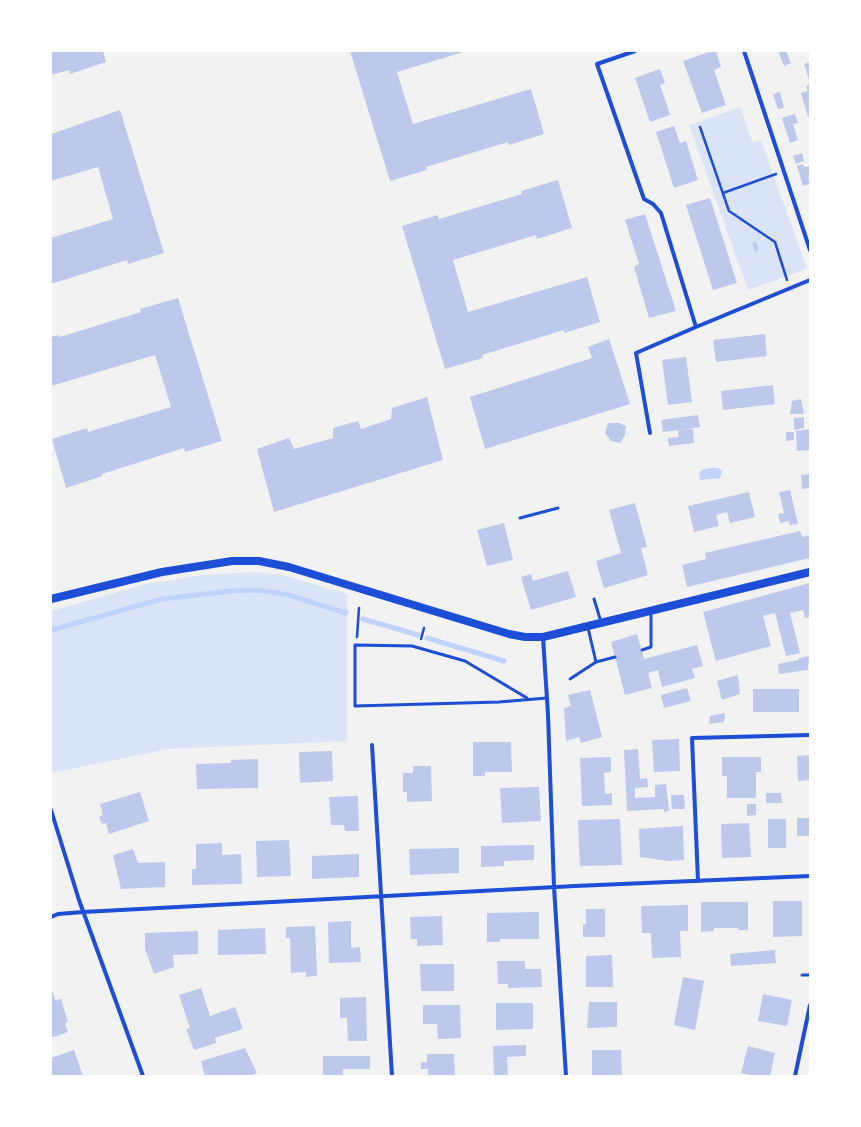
<!DOCTYPE html>
<style>
body{margin:0}
#map{position:relative;width:861px;height:1127px;overflow:hidden;background:#f2f2f2;font-family:Mulish,sans-serif}
canvas{display:block}
.frame{position:absolute;inset:0;border:52px solid #fff;pointer-events:none}
</style>
<div id="map">
<canvas width="861" height="1127"></canvas>
<div class="frame"></div>
</div>
<script>
const g = document.querySelector('canvas').getContext('2d');
g.lineJoin = 'round';
function paint(path, color) {
  g.fillStyle = color;
  g.fill(path, 'evenodd');
}
function poly(rows) {
  const path = new Path2D();
  for (const r of rows) {
    path.moveTo(r[0], r[1]);
    for (let i = 2; i < r.length; i += 2) path.lineTo(r[i], r[i + 1]);
  }
  return path;
}
function strokePath(path, color, width, dash) {
  g.strokeStyle = color;
  g.lineWidth = width;
  g.lineCap = dash ? 'butt' : 'round';
  g.setLineDash(dash || []);
  g.stroke(path);
}
paint(poly([
 [740,107,753,143,761,140,807,269,748,290,689,125],
 [252,572,283,575,347,594,347,741,168,749,51,773,51,611,146,584,204,575]
]), '#dbe4f7');
paint(poly([
 [711,468,718,468,722,471,720,478,700,480,699,473,702,470]
]), '#bfd3fe');
strokePath(poly([
 [363,619,418,635],
 [51,630,162,599,231,591,258,590,289,595,346,613],
 [427,638,504,661]
]), '#bfd3fe', 5);
paint(poly([
 [51,51,103,51,106,62,70,74,69,70,51,75],
 [350,51,467,51,397,72,413,124,531,89,544,134,509,145,508,142,426,167,427,170,390,181],
 [712,51,716,51,721,67,714,70,726,105,702,113,683,61],
 [778,51,786,51,791,63,784,66],
 [810,62,810,82,804,64],
 [660,69,665,83,660,85,670,115,650,122,635,78],
 [810,84,810,117,808,117,801,93,808,91,806,86],
 [780,92,784,108,778,109,773,94],
 [120,110,164,253,128,264,127,260,51,284,51,238,113,219,98,167,51,181,51,134],
 [795,114,798,123,793,124,798,140,790,143,782,118],
 [674,126,680,143,686,141,698,180,674,188,656,132],
 [802,153,804,161,796,164,793,156],
 [803,164,804,167,809,166,810,169,810,177,808,177,810,184,803,186,797,166],
 [558,180,572,228,537,239,536,235,453,260,468,312,587,277,600,322,564,333,564,330,482,355,483,358,445,369,402,226,438,215,439,219,522,194,521,191],
 [710,198,737,283,713,290,686,205],
 [645,214,676,311,649,318,634,267,639,264,625,220],
 [756,242,759,250,755,252,752,243],
 [178,298,222,441,185,452,184,448,102,474,103,476,66,488,52,439,87,428,88,432,171,407,155,355,51,386,51,337,59,335,60,337,141,312,140,309],
 [765,334,767,356,716,362,713,340],
 [609,339,630,404,485,449,470,397,592,358,588,347],
 [686,357,692,402,668,405,662,360],
 [773,385,775,404,723,410,721,391],
 [427,397,443,460,274,512,257,449,289,438,294,449,333,438,333,428,358,421,361,429,391,419,392,408],
 [801,399,804,414,790,414,792,401],
 [698,415,700,427,681,430,693,429,694,443,669,446,668,438,679,437,678,430,663,432,661,420],
 [804,417,804,428,794,430,794,418],
 [608,423,619,423,626,426,625,435,620,443,611,441,605,433],
 [810,429,810,450,797,451,796,431],
 [786,432,794,432,794,440,786,441],
 [810,474,810,488,802,489,801,475],
 [790,490,798,524,790,525,789,521,780,523,778,514,784,513,779,492],
 [749,492,755,517,730,523,727,512,716,515,719,526,694,532,688,506],
 [635,503,647,547,641,548,648,575,604,588,596,561,621,553,609,510],
 [504,523,513,560,487,566,477,530],
 [800,531,802,537,810,535,810,558,687,587,682,565,706,559,705,553],
 [568,571,576,597,531,610,521,577,531,574,533,581],
 [810,583,810,617,805,618,803,610,790,613,800,653,786,656,775,613,763,616,771,646,716,661,703,612],
 [637,634,644,659,697,645,703,666,692,669,695,678,662,687,658,670,648,673,652,688,625,695,611,642],
 [809,656,808,670,779,674,778,664,799,660,799,658],
 [738,675,740,694,722,700,717,681],
 [687,688,691,701,664,708,661,695],
 [753,689,799,689,799,712,753,712],
 [590,690,602,737,581,743,579,737,566,741,564,708,571,706,568,695],
 [725,713,724,722,709,724,710,716],
 [679,739,680,771,654,772,652,740],
 [473,742,511,742,512,772,485,772,485,776,473,776],
 [638,749,640,779,647,778,648,787,635,788,635,798,655,797,655,785,666,784,669,811,664,812,664,809,627,811,624,750],
 [332,751,333,781,300,783,299,752],
 [810,755,810,780,798,781,797,756],
 [611,757,611,772,604,773,605,794,612,793,612,805,582,806,580,758],
 [722,757,761,757,761,772,756,772,756,798,727,798,727,776,722,776],
 [258,759,258,788,197,789,196,764,231,763,231,760],
 [413,766,431,766,432,801,407,802,407,792,403,792,403,773,413,773],
 [539,787,541,821,502,823,500,788],
 [140,792,149,821,109,834,106,823,102,824,99,817,103,815,100,804],
 [766,793,781,793,782,803,766,803],
 [671,795,684,795,685,809,672,809],
 [358,796,359,831,345,831,344,825,331,825,329,797],
 [747,804,756,804,756,815,747,816],
 [797,818,810,818,810,836,797,836],
 [620,819,622,865,580,866,578,820],
 [768,819,786,819,786,848,768,848],
 [749,823,751,857,722,858,721,824],
 [683,826,684,860,669,861,640,857,639,829],
 [289,840,291,876,257,877,256,841],
 [222,843,222,855,241,854,242,884,192,885,192,869,196,869,196,844],
 [534,845,534,860,504,861,504,866,481,867,481,846],
 [459,848,459,873,410,875,409,849],
 [133,849,138,863,165,862,165,887,121,889,113,855],
 [359,854,359,877,312,879,312,856],
 [773,901,802,901,802,936,773,937],
 [701,902,748,902,748,930,738,930,738,928,714,928,714,931,701,932],
 [688,905,688,931,680,931,681,957,652,958,651,933,642,933,641,906],
 [586,909,605,909,605,937,583,937,583,924,586,924],
 [539,912,539,939,500,939,500,942,487,942,487,913],
 [442,916,443,945,417,946,417,939,411,939,410,917],
 [351,921,351,948,360,947,361,962,329,963,328,922],
 [315,926,317,976,306,977,306,972,291,973,290,938,286,938,286,927],
 [265,928,266,954,218,955,218,930],
 [198,931,198,954,173,955,174,967,154,974,145,949,145,933],
 [775,950,776,963,731,966,730,954],
 [612,955,613,987,586,987,586,956],
 [497,961,525,961,525,969,541,969,542,987,508,988,508,984,498,984],
 [420,964,454,964,454,991,421,991],
 [683,977,704,981,695,1030,674,1025],
 [201,988,210,1016,235,1007,243,1029,215,1038,216,1043,194,1050,186,1029,190,1028,179,995],
 [53,992,55,1000,61,999,68,1022,65,1023,68,1032,51,1038,51,993],
 [763,994,792,1000,787,1026,758,1021],
 [366,997,367,1041,348,1041,347,1018,340,1018,340,998],
 [589,1002,617,1002,617,1027,587,1028],
 [496,1003,533,1003,533,1029,496,1030],
 [423,1005,460,1005,461,1038,438,1039,437,1024,423,1024],
 [526,1045,526,1056,507,1057,508,1076,494,1076,493,1046],
 [748,1046,775,1053,770,1076,755,1076,741,1073],
 [245,1048,257,1073,250,1076,205,1076,201,1061],
 [74,1050,83,1076,52,1076,51,1058],
 [592,1050,621,1050,622,1076,592,1076],
 [427,1054,454,1054,455,1076,428,1076,428,1069,421,1069,421,1062,427,1062],
 [323,1056,370,1056,370,1069,343,1069,343,1076,323,1076]
]), '#bdc9ec');
strokePath(poly([
 [700,127,729,211,775,242,787,280],
 [723,193,776,174],
 [357,637,359,608],
 [421,639,424,628]
]), '#1d4ed8', 2.5);
strokePath(poly([
 [520,518,558,508],
 [594,599,601,622],
 [588,628,596,662,615,657],
 [642,650,651,647,651,612],
 [570,679,596,662],
 [527,698,465,661,412,646,355,645,355,706,499,702,547,698],
 [802,975,810,975]
]), '#1d4ed8', 3);
strokePath(poly([
 [635,51,597,64,644,199,653,204,661,213,696,327,810,280],
 [744,51,810,250],
 [650,433,636,353,696,327],
 [543,637,548,715,554,887,566,1076],
 [372,745,392,1076],
 [51,810,79,900,143,1076],
 [698,881,692,738,810,735],
 [51,917,58,914,83,912,575,886,810,876],
 [795,1076,810,1005]
]), '#1d4ed8', 4);
strokePath(poly([
 [51,599,162,572,232,561,259,561,289,567,509,634,525,637,543,637,810,572]
]), '#1d4ed8', 8);
</script>
